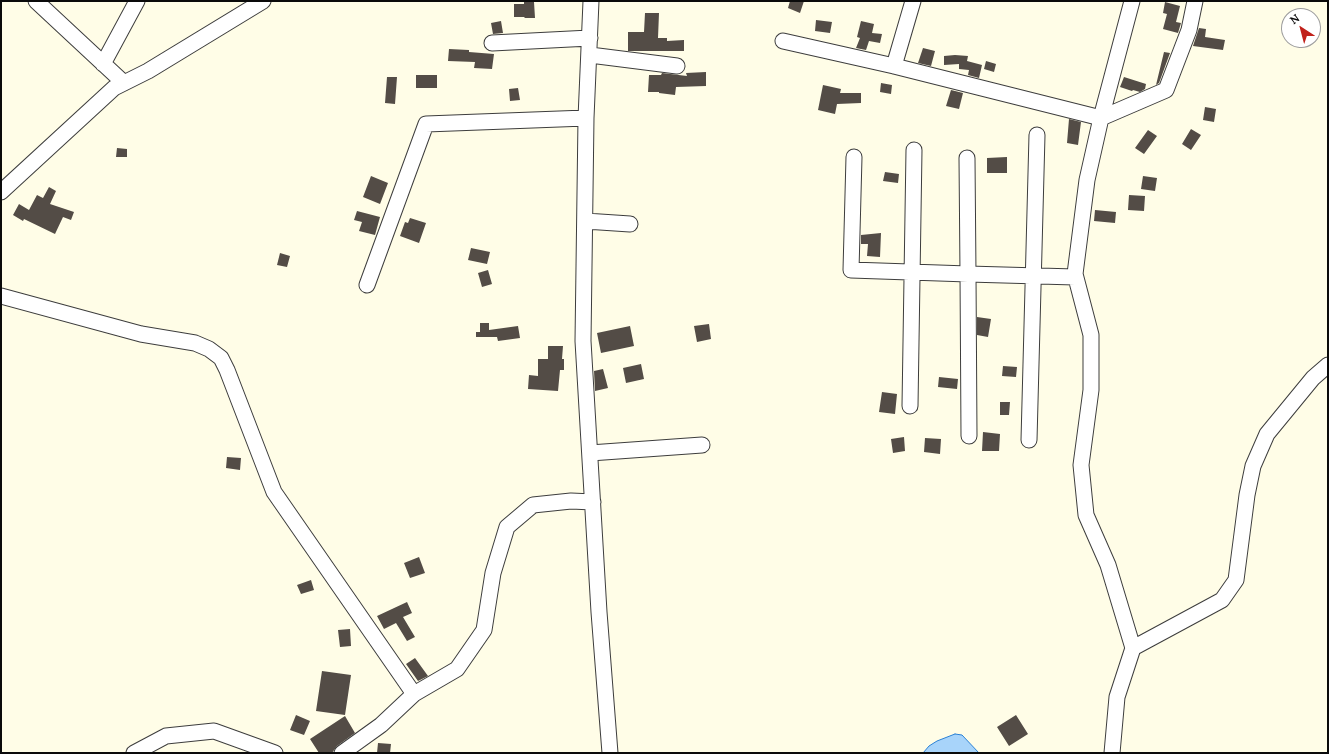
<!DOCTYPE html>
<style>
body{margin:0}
#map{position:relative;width:1329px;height:754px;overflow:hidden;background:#fffde7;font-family:Lora,serif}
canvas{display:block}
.frame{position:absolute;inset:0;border:2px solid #0a0a0a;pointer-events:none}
.north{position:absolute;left:1281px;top:8px;width:40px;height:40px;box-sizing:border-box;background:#fff;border:1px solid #9d9d9d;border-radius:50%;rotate:324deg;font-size:11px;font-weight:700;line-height:16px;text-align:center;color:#0a0a0a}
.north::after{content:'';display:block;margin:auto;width:14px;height:18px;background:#c1221b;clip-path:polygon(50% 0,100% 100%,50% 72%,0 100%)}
</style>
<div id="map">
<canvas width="1329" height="754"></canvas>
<div class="frame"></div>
<div class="north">N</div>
</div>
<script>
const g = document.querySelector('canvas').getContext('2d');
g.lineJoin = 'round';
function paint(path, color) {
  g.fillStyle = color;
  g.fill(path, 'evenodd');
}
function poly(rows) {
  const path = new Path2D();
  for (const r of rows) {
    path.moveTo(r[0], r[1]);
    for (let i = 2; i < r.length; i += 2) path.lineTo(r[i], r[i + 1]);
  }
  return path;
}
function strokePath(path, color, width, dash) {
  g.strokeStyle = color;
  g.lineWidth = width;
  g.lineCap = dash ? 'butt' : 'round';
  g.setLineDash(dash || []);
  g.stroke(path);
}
const water = poly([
 [955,734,962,735,979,753,923,753,929,746,937,741,955,734]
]);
paint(water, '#a8d4fa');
strokePath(water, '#2b81d5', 1);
paint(poly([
 [790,1,804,1,800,13,788,8],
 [524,2,534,2,535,18,525,18,524,17,514,17,514,4,524,4],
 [1165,2,1180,6,1176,22,1181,23,1178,33,1163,29,1167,14,1163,13],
 [645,13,659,13,658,38,667,38,667,41,684,40,684,51,628,51,628,32,644,32],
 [816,20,832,22,830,33,815,31],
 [501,21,503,33,493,34,491,23],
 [861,21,874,24,872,33,882,34,880,43,869,41,866,50,856,48,860,38,857,37],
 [1199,28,1206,29,1205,37,1225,40,1223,50,1193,46],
 [923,48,935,51,931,66,918,63],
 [449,49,469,50,469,52,494,54,492,69,474,68,475,62,448,61],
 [1164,52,1170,53,1159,83,1156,85],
 [955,55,968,56,967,61,982,65,979,78,968,75,969,70,959,69,959,64,944,65,944,56],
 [986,61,996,64,994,72,984,69],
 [706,72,706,86,676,87,675,95,659,93,659,92,648,92,649,75,661,75,662,73,687,76,686,73],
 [416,75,437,75,437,88,416,88],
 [387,77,397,77,395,104,385,103],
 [1124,77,1146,84,1145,89,1140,92,1133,90,1132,91,1120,87],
 [881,83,892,85,891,94,880,92],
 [823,85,841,89,840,93,861,93,861,103,837,104,835,114,818,110],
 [518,88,520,100,510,101,509,89],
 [951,90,963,93,959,109,946,106],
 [1205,107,1216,109,1214,122,1203,120],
 [1069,119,1081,122,1078,145,1067,143],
 [1191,129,1201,135,1191,150,1182,144],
 [1148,130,1157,136,1144,154,1135,148],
 [117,148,127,149,127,157,116,157],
 [1007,157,1007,173,987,173,987,158],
 [885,172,899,174,898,183,883,181],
 [371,176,388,183,380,204,363,197],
 [1143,176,1157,178,1155,191,1141,189],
 [49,187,56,191,50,204,74,212,71,220,63,217,55,234,24,219,23,221,13,215,19,204,29,210,37,195,43,198],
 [1129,195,1145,196,1144,211,1128,210],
 [1095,210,1116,212,1115,223,1094,221],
 [357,211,380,217,375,235,359,231,362,222,354,220],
 [410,218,426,223,419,243,400,236,405,222,408,223],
 [881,233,880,257,867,256,868,244,861,244,861,235],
 [471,248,490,252,487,264,468,260],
 [280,253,290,256,287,267,277,265],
 [488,270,492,284,482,287,478,273],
 [977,317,991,319,988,337,977,335],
 [480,323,489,323,489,330,518,326,520,338,498,341,497,337,476,337,476,332,480,332],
 [709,324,711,339,697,342,694,326],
 [630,326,634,346,601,353,597,333],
 [548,346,563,346,562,359,564,359,564,370,560,370,558,391,528,389,529,375,538,376,538,359,548,359],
 [641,364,644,379,626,383,623,368],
 [1003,366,1017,367,1016,377,1002,376],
 [603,369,608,388,595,391,594,371],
 [939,377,958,379,957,389,938,387],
 [882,392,897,394,895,414,879,412],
 [1000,402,1010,402,1009,415,1000,415],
 [983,432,1000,434,999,451,982,451],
 [904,437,905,451,893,453,891,439],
 [925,438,941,439,940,454,924,452],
 [227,457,241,458,240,470,226,468],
 [419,557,425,573,410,578,404,563],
 [311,580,314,590,301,594,297,585],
 [407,602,412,613,403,617,415,637,407,641,396,623,384,629,377,616],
 [350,629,351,646,340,647,338,630],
 [415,658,428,676,418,681,406,664],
 [322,671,351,675,345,715,316,711],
 [296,715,310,721,304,735,290,730],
 [1016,715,1028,734,1009,746,997,727],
 [345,716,355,733,337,746,332,753,319,753,310,739],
 [378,743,391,744,390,753,377,753]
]), '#534c46');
const minor = poly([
 [36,1,124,83],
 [591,1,586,118,583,341,599,612,610,753],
 [1132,1,1101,118,1087,180,1075,274,1091,335,1091,390,1081,465,1086,515,1108,565,1133,648],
 [783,41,894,66,1101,118,1166,90,1189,30,1195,1],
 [492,43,590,38],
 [590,55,677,66],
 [103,64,137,1],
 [894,66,913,1],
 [854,157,851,270,968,274,967,158],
 [1,192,114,88,148,71,263,1],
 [585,221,630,224],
 [367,285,426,124,586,118],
 [1,296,141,334,195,343,209,349,221,358,227,370,274,492,414,694,457,669,484,630,493,573,507,527,533,505,571,501,593,502],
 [910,406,914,150],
 [969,436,968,274,1075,277],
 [1029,440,1037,135],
 [590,453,702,445],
 [134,753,166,736,214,731,275,753],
 [342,753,381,725,414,694],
 [1112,753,1117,697,1133,648,1222,600,1236,580,1247,495,1253,466,1267,434,1313,378,1328,365]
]);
strokePath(minor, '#3d3d3d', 17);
strokePath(minor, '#fff', 15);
</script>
